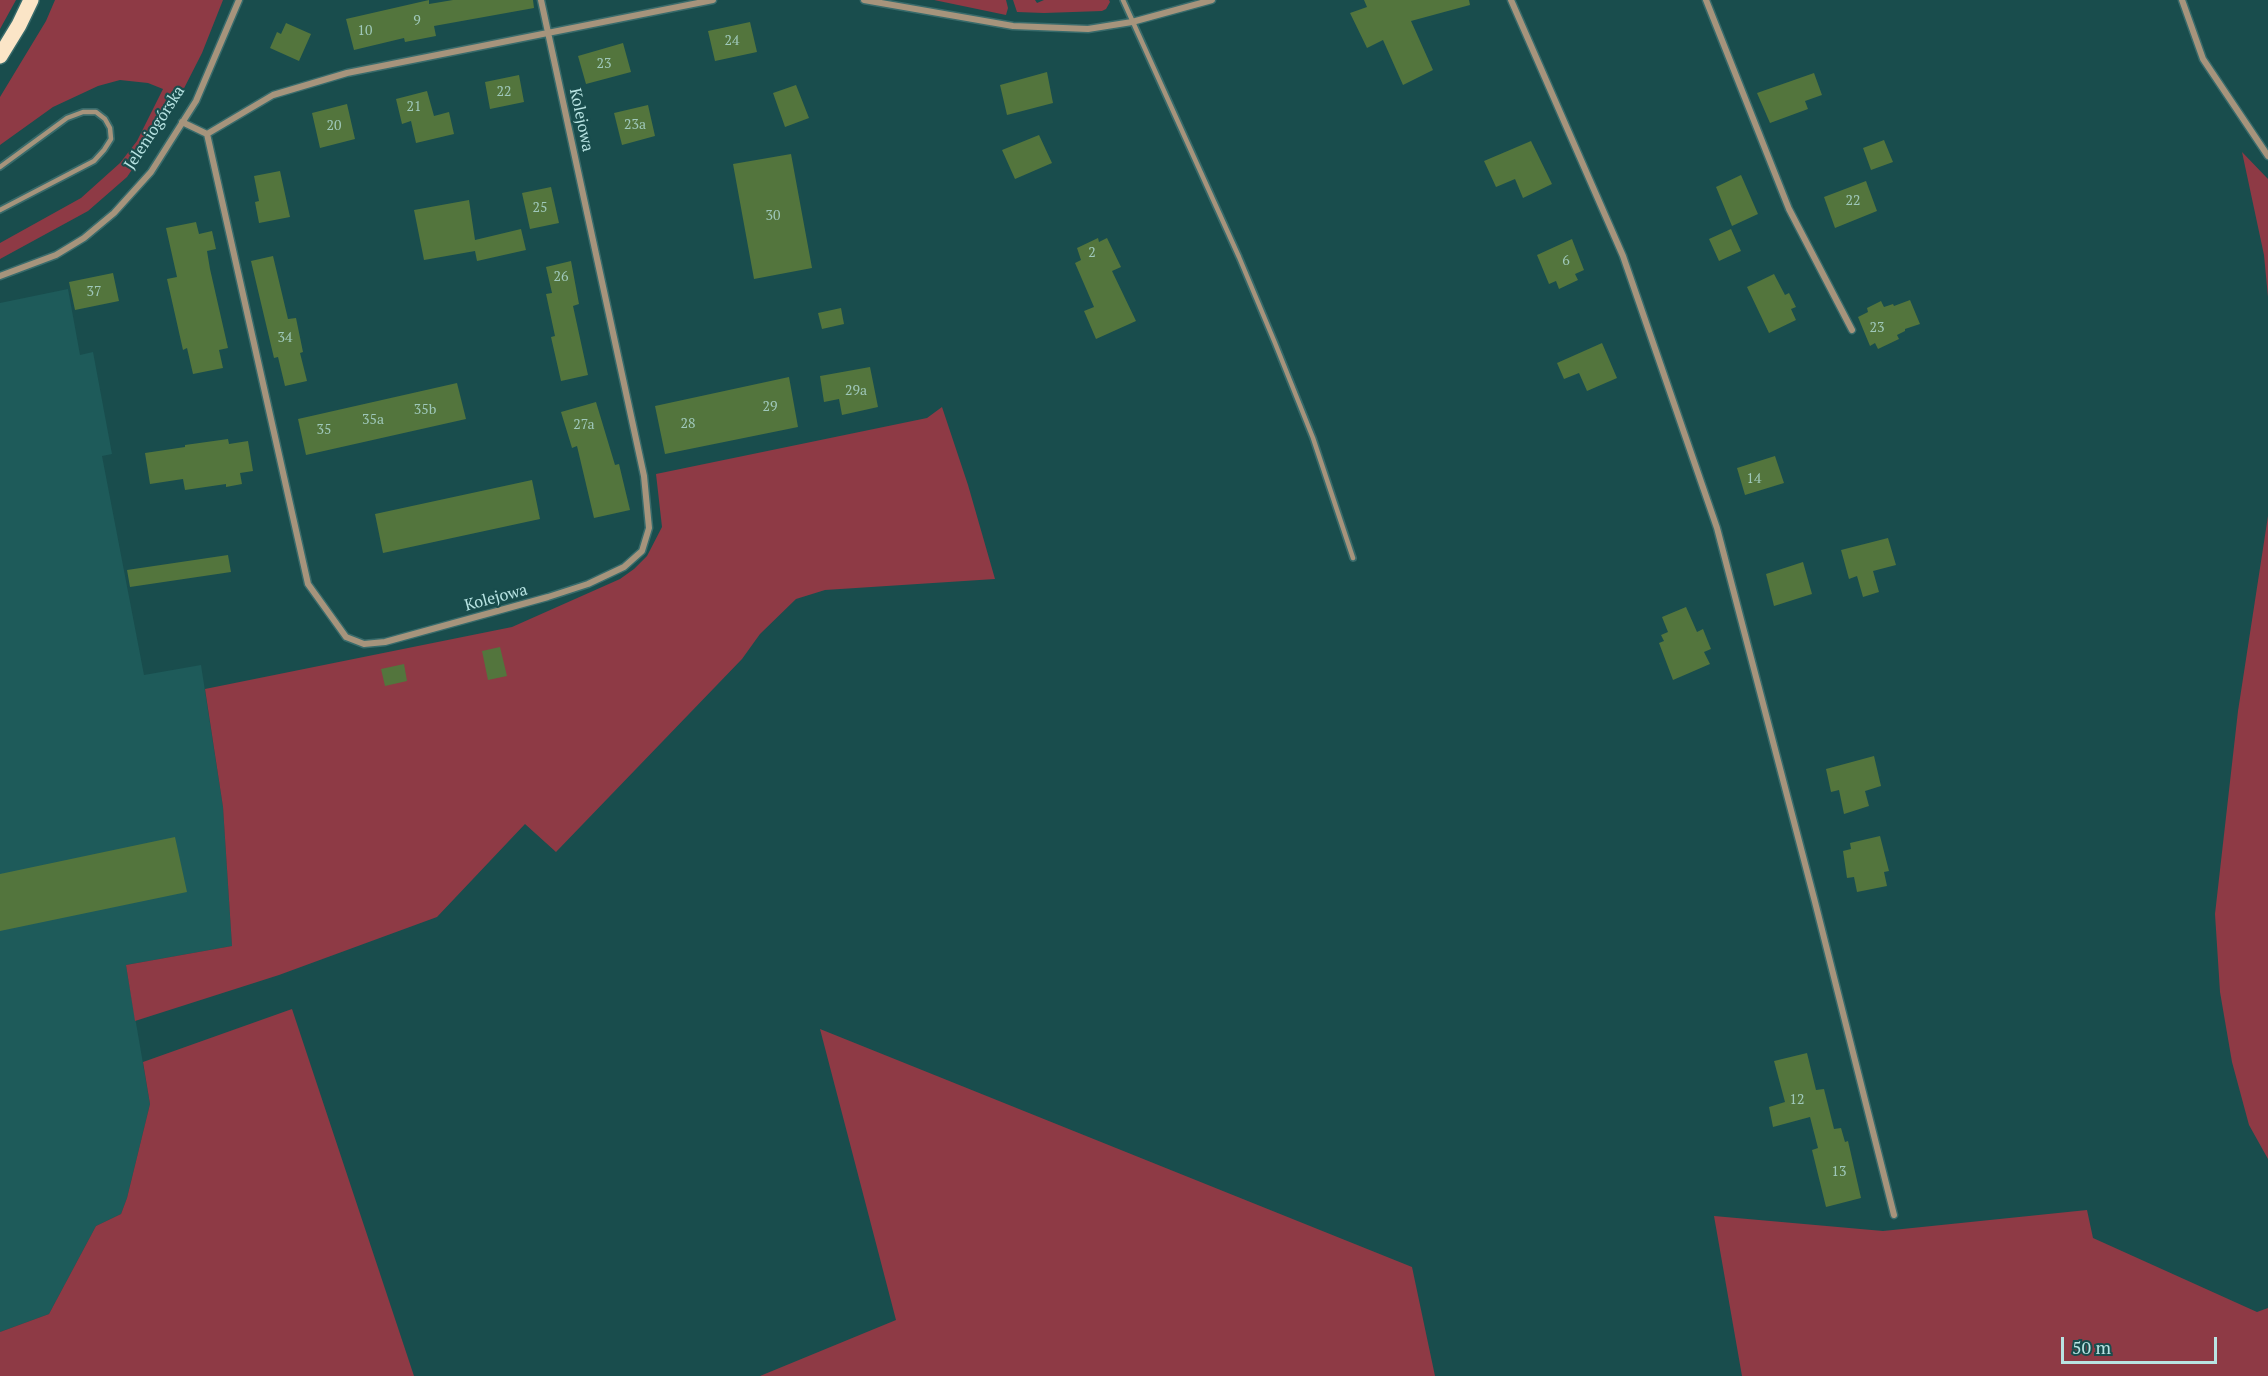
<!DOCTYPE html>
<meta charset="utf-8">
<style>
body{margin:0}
#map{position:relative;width:2268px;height:1376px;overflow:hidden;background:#194d4d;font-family:"PT Serif",serif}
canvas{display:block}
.scale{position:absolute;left:2061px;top:1337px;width:156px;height:27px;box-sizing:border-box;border:3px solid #b8e4e3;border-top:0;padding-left:8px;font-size:18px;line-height:21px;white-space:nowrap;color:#b8e4e3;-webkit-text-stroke:4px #194d4d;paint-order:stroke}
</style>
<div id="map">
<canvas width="2268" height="1376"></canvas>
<div class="scale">50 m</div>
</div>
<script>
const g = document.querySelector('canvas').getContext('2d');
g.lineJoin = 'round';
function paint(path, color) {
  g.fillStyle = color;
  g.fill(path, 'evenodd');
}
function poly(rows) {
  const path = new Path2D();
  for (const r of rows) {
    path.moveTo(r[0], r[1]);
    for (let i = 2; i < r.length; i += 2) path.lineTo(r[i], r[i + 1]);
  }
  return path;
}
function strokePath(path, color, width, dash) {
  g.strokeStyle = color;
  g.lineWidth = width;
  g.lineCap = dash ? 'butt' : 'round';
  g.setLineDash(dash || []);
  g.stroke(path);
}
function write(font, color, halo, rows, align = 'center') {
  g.font = font + ' "PT Serif",serif';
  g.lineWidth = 4.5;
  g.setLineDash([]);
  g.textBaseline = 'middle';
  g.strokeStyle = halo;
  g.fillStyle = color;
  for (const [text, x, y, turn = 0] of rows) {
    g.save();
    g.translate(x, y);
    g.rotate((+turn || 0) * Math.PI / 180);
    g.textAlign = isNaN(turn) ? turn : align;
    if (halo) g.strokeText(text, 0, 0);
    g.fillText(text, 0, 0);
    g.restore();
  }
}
paint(poly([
 [68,289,80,355,93,352,112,454,102,456,144,675,201,665,223,807,232,946,126,965,150,1104,127,1198,121,1214,96,1226,49,1314,0,1332,0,303]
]), '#1e5b5a');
paint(poly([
 [0,0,16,0,0,29],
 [55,0,223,0,202,53,175,106,127,177,88,211,0,259,0,243,81,198,120,163,137,141,163,89,148,83,120,80,98,86,53,107,0,145,0,97,46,21],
 [934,0,1006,0,1008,8,1006,15],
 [1013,0,1035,0,1037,3,1044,0,1109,0,1110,2,1106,9,1102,11,1044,13,1017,12],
 [2242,152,2268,179,2268,297,2264,255],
 [942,407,968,485,995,579,825,590,796,599,760,634,742,659,556,852,525,824,437,917,279,975,135,1021,126,965,232,946,223,807,205,689,512,627,620,579,634,569,647,556,662,527,656,474,927,418],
 [2268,516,2268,1159,2249,1125,2232,1062,2220,992,2215,914,2238,711],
 [292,1009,414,1376,0,1376,0,1332,49,1314,96,1226,121,1214,127,1198,150,1104,143,1062],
 [820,1029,1412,1267,1435,1376,760,1376,896,1320],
 [2087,1210,2093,1238,2257,1312,2268,1308,2268,1376,1742,1376,1714,1216,1883,1231]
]), '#8e3a45');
paint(poly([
 [429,0,429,4,453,0,533,0,534,8,434,26,436,36,405,42,404,38,354,50,346,19],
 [1364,0,1469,0,1470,5,1411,21,1433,70,1403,85,1383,40,1367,48,1350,13,1367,7],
 [750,22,757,52,715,61,708,31],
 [286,23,311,34,299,61,270,48,277,32,281,34],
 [623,43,631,72,586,84,578,56],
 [1047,72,1053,103,1007,115,1000,85],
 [1814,73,1822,95,1805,101,1808,109,1770,123,1757,93],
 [519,75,524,102,490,109,485,82],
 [796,85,809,118,785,127,773,93],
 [427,91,434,116,449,112,454,134,416,143,411,121,402,124,396,99],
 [347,104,355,139,320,148,312,113],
 [648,105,655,136,622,145,614,113],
 [1039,135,1052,163,1015,179,1002,150],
 [1884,140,1893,162,1871,170,1863,148],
 [1531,141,1552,184,1523,198,1515,179,1496,187,1484,161],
 [791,154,812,268,754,279,733,164],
 [280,171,290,217,259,223,255,202,259,201,254,176],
 [1741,175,1758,214,1732,226,1716,187],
 [1866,181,1877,211,1835,228,1824,197],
 [551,187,559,223,530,229,522,193],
 [469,200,475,240,521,229,526,250,477,261,475,251,424,260,414,210],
 [196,222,199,234,212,231,216,249,207,251,210,269,228,348,219,350,223,368,193,374,187,348,183,350,167,279,177,277,166,228],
 [1731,229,1741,251,1719,261,1709,239],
 [1098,238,1099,242,1107,238,1121,267,1112,271,1136,321,1096,339,1084,311,1094,307,1075,263,1081,260,1077,248],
 [1572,239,1584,270,1575,274,1578,280,1559,289,1556,281,1549,284,1537,255],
 [273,256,288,319,296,318,303,352,300,353,307,381,285,386,278,357,274,358,251,261],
 [571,261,579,304,573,306,588,375,561,381,551,337,555,336,546,294,552,293,546,267],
 [113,273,119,301,75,310,69,282],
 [1774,274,1785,295,1789,293,1796,307,1791,309,1796,320,1769,333,1747,287],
 [1910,300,1920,324,1905,329,1905,331,1897,335,1899,339,1878,349,1875,343,1870,346,1858,317,1868,312,1867,308,1881,301,1884,307,1893,304,1894,306],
 [841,308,844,324,822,329,818,313],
 [1602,343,1617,378,1587,391,1579,373,1564,379,1557,363],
 [870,367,878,407,842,415,839,399,824,402,820,376],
 [789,377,798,427,665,454,655,406],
 [457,383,466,419,306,455,298,419],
 [596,402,615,465,619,464,630,510,594,518,577,446,572,448,561,412],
 [228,439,229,444,248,441,253,471,240,473,242,484,226,487,226,484,185,490,183,479,150,484,145,453,185,447,185,445],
 [1775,456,1784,483,1745,495,1737,468],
 [532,480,540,519,383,553,375,514],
 [1888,538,1896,565,1873,571,1879,592,1863,597,1857,576,1849,579,1841,550],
 [228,555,231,572,130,587,127,570],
 [1803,562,1812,594,1774,606,1766,574],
 [1686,607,1697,632,1703,629,1711,649,1704,652,1710,664,1673,680,1659,643,1664,641,1661,635,1668,632,1662,617],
 [500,647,507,676,488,680,482,651],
 [404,664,407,681,385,686,381,669],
 [1874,756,1881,786,1865,791,1869,806,1844,814,1839,790,1831,792,1826,769],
 [1880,836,1889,871,1884,872,1887,886,1857,892,1854,877,1847,878,1843,851,1851,849,1850,843],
 [175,837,187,892,0,931,0,874],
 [1807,1053,1816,1090,1824,1089,1834,1129,1841,1128,1845,1142,1848,1141,1861,1198,1826,1207,1812,1150,1818,1148,1810,1117,1773,1127,1769,1107,1785,1102,1774,1061]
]), '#53753d');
const lane = poly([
 [1123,0,1239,257,1275,343,1313,438,1353,558],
 [0,167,67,118,83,112,96,112,105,119,110,128,111,139,104,150,94,161,0,210]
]);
const street = poly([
 [864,0,1013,26,1088,29,1132,22,1212,0],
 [1511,0,1623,256,1717,528,1815,902,1894,1215],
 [1706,0,1789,209,1852,330],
 [2182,0,2203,59,2268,156],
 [182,122,207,134,273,95,347,73,713,0],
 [207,134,308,584,346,637,364,644,385,642,548,597,588,584,624,567,642,551,649,528,644,476,541,0],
 [0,276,56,255,84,238,114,213,151,172,196,101,239,0]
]);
const primary = poly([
 [0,56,19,25,31,0]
]);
strokePath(lane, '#396b6b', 8);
strokePath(street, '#396b6b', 9);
strokePath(primary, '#396b6b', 18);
strokePath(lane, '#a6947c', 4.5);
strokePath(street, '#a6947c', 6);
strokePath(primary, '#fbe5c7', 15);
write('14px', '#9fc8ba', null, [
 ["9",417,21],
 ["10",365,31],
 ["24",732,41],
 ["23",604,64],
 ["22",504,92],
 ["21",414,107],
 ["23a",635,125],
 ["20",334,126],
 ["22",1853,201],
 ["25",540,208],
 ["30",773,216],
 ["2",1092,253],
 ["6",1566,261],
 ["26",561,277],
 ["37",94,292],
 ["23",1877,328],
 ["34",285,338],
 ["29a",856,391],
 ["29",770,407],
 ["35b",425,410],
 ["35a",373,420],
 ["28",688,424],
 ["27a",584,425],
 ["35",324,430],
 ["14",1754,479],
 ["12",1797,1100],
 ["13",1839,1172]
]);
write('16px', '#b8e4e3', '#194d4d', [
 ["Kolejowa",581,120,78],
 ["Jeleniogórska",155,128,-57],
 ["Kolejowa",496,598,-15]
]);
</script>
